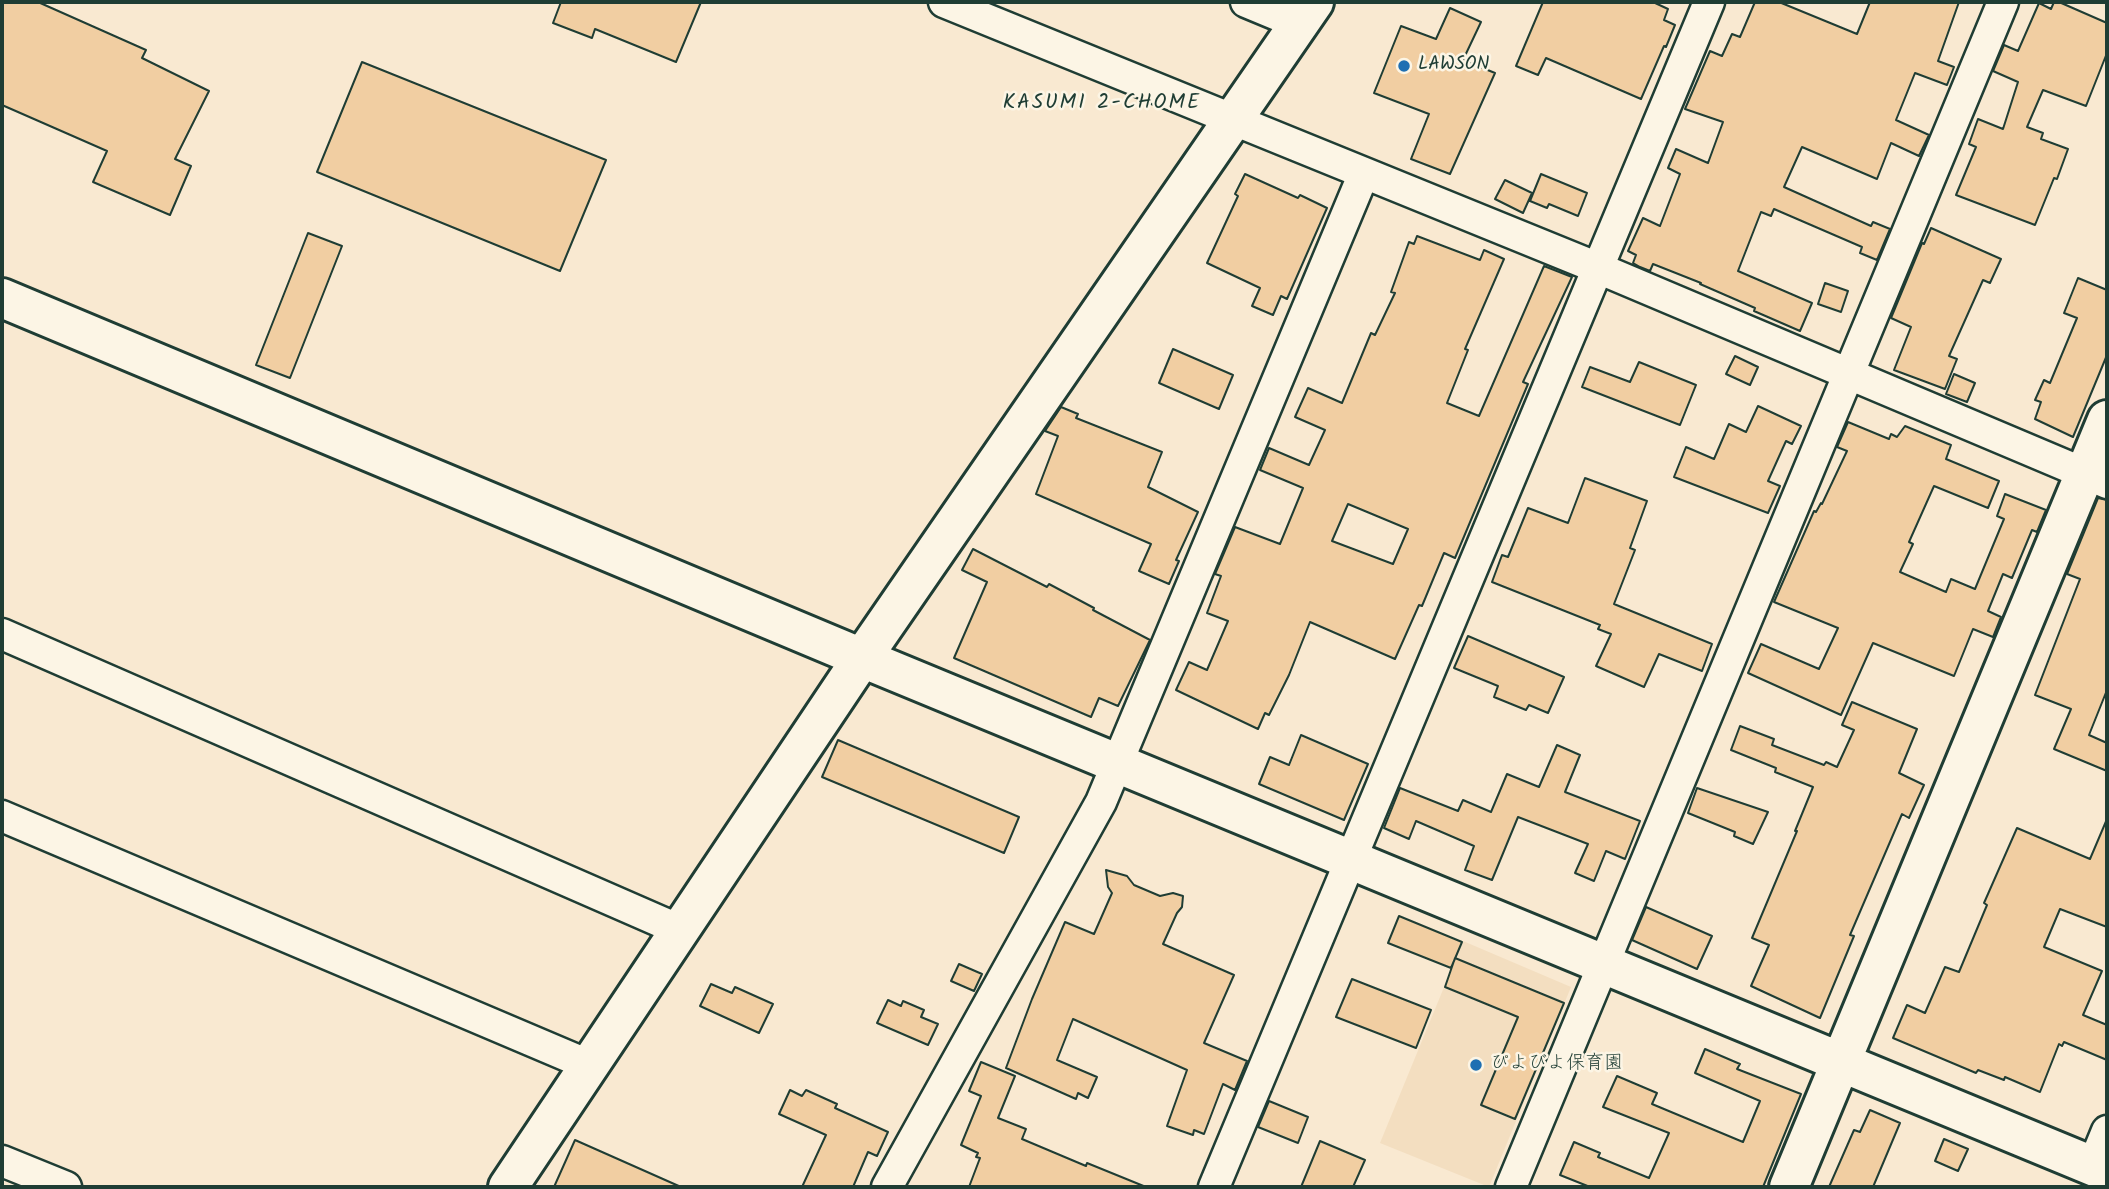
<!DOCTYPE html>
<meta charset="utf-8">
<style>
body{margin:0}
#map{position:relative;width:2109px;height:1189px;overflow:hidden;background:#f9e9d1;font-family:Kalam,sans-serif}
canvas{display:block}
.frame{position:absolute;inset:0;border:4px solid #1f3d34;pointer-events:none}
</style>
<div id="map">
<canvas width="2109" height="1189"></canvas>
<div class="frame"></div>
</div>
<script>
const g = document.querySelector('canvas').getContext('2d');
g.lineJoin = 'round';
function paint(path, color) {
  g.fillStyle = color;
  g.fill(path, 'evenodd');
}
function poly(rows) {
  const path = new Path2D();
  for (const r of rows) {
    path.moveTo(r[0], r[1]);
    for (let i = 2; i < r.length; i += 2) path.lineTo(r[i], r[i + 1]);
  }
  return path;
}
function strokePath(path, color, width, dash) {
  g.strokeStyle = color;
  g.lineWidth = width;
  g.lineCap = dash ? 'butt' : 'round';
  g.setLineDash(dash || []);
  g.stroke(path);
}
function write(font, color, halo, rows, align = 'center') {
  g.font = font + ' Kalam,"Klee One",sans-serif';
  g.lineWidth = 5;
  g.setLineDash([]);
  g.textBaseline = 'middle';
  g.strokeStyle = halo;
  g.fillStyle = color;
  for (const [text, x, y, turn = 0] of rows) {
    g.save();
    g.translate(x, y);
    g.rotate((+turn || 0) * Math.PI / 180);
    g.textAlign = isNaN(turn) ? turn : align;
    if (halo) g.strokeText(text, 0, 0);
    g.fillText(text, 0, 0);
    g.restore();
  }
}
paint(poly([
 [1463,941,1571,987,1489,1187,1380,1143]
]), '#f3dec0');
const building = poly([
 [2,2,38,2,146,50,142,58,209,91,175,159,191,166,170,215,93,182,107,151,2,105,2,2],
 [561,2,701,2,676,62,595,29,592,38,553,23,561,2],
 [1543,2,1653,2,1668,9,1664,20,1675,25,1666,47,1664,46,1641,99,1546,58,1538,75,1516,66,1543,2],
 [1755,2,1779,2,1857,34,1870,2,1959,2,1938,61,1954,67,1947,85,1915,73,1896,120,1929,135,1919,156,1891,143,1877,179,1802,147,1784,187,1871,226,1873,222,1890,229,1877,260,1860,253,1862,247,1774,209,1771,216,1761,212,1738,271,1812,303,1800,331,1754,311,1755,308,1700,284,1701,283,1653,264,1650,271,1640,267,1633,263,1636,255,1628,251,1643,218,1660,226,1680,174,1668,168,1676,149,1708,163,1723,122,1685,109,1710,51,1722,56,1732,34,1740,37,1755,2],
 [2054,2,2059,2,2107,23,2107,53,2086,106,2043,90,2027,127,2043,133,2041,139,2068,149,2057,179,2054,178,2035,225,1956,195,1976,147,1969,144,1978,119,2003,129,2018,82,1993,71,2004,45,2018,51,2039,3,2051,9,2054,2],
 [1450,8,1481,22,1463,60,1495,73,1450,174,1411,159,1429,114,1374,93,1401,26,1436,39,1450,8],
 [362,62,606,160,560,271,317,172,362,62],
 [1245,174,1298,198,1300,195,1327,208,1287,299,1281,296,1273,315,1252,306,1260,288,1207,263,1238,196,1235,194,1245,174],
 [1541,174,1587,193,1578,216,1549,204,1547,208,1530,201,1541,174],
 [1505,180,1532,193,1523,213,1495,199,1505,180],
 [1931,228,2001,259,1990,283,1983,280,1949,356,1957,359,1945,389,1894,370,1911,327,1891,318,1922,243,1924,244,1931,228],
 [308,233,342,246,290,378,256,365,308,233],
 [1417,236,1480,260,1484,250,1504,259,1465,349,1468,350,1447,403,1479,416,1544,266,1572,277,1523,382,1528,384,1455,558,1444,553,1422,606,1419,605,1395,659,1310,622,1289,675,1269,715,1265,713,1258,729,1176,690,1189,662,1207,670,1228,621,1207,613,1221,576,1215,574,1235,527,1280,544,1303,488,1260,470,1269,448,1309,465,1325,430,1295,417,1308,388,1342,403,1371,333,1375,335,1395,293,1391,292,1409,242,1414,244,1417,236],
 [1348,504,1408,529,1393,564,1332,541,1348,504],
 [2078,278,2107,290,2107,355,2073,437,2035,419,2041,402,2035,400,2044,380,2050,383,2077,318,2064,313,2078,278],
 [1825,283,1848,291,1841,312,1818,304,1825,283],
 [1173,349,1233,375,1219,409,1159,383,1173,349],
 [1735,356,1758,367,1750,385,1726,374,1735,356],
 [1639,362,1696,385,1680,425,1582,387,1590,367,1630,382,1639,362],
 [1954,374,1975,383,1967,402,1946,394,1954,374],
 [1758,406,1801,426,1792,444,1786,441,1768,481,1780,486,1768,513,1674,477,1686,447,1714,459,1729,424,1746,432,1758,406],
 [1061,407,1078,414,1076,418,1162,452,1148,487,1198,512,1176,560,1179,561,1169,584,1139,571,1151,544,1036,494,1058,436,1045,431,1061,407],
 [1848,422,1889,439,1891,434,1897,437,1905,426,1951,445,1946,459,1999,481,1988,508,1934,486,1909,542,1913,544,1900,572,1946,592,1951,579,1975,589,2004,519,1997,516,2005,494,2046,510,2037,532,2032,530,2012,578,2003,574,1988,611,2001,617,1993,637,1973,629,1954,676,1873,643,1841,715,1748,673,1761,644,1819,669,1838,628,1774,602,1814,511,1816,512,1821,503,1822,504,1847,451,1837,447,1848,422],
 [1585,478,1647,501,1630,548,1635,550,1614,604,1712,644,1702,671,1659,654,1644,687,1596,666,1611,634,1598,629,1600,625,1492,582,1502,555,1508,557,1528,508,1568,523,1585,478],
 [2098,498,2107,500,2107,690,2089,735,2107,743,2107,771,2054,749,2071,709,2035,695,2080,579,2067,574,2098,498],
 [973,549,1047,587,1049,584,1094,608,1093,610,1150,640,1118,706,1099,698,1091,717,954,658,987,582,962,570,973,549],
 [1468,636,1564,677,1548,713,1529,705,1526,710,1494,697,1498,686,1454,668,1468,636],
 [1852,702,1917,729,1899,773,1924,785,1909,818,1902,814,1850,935,1854,936,1820,1018,1751,986,1769,945,1752,938,1797,831,1795,831,1813,787,1775,772,1776,768,1731,750,1740,726,1774,739,1772,745,1824,765,1826,762,1837,767,1854,730,1842,725,1852,702],
 [1301,735,1368,764,1344,820,1259,784,1270,757,1289,765,1301,735],
 [838,740,1019,817,1004,853,822,777,838,740],
 [1557,745,1580,755,1565,792,1640,821,1625,859,1606,851,1594,881,1575,873,1588,844,1518,817,1492,880,1465,870,1474,846,1416,821,1409,839,1384,828,1400,788,1458,811,1463,800,1491,812,1507,774,1539,787,1557,745],
 [1697,788,1768,812,1753,844,1734,836,1735,832,1688,813,1697,788],
 [2107,819,2107,927,2060,909,2044,947,2102,971,2083,1015,2107,1025,2107,1060,2064,1042,2062,1046,2059,1044,2040,1092,2005,1077,2004,1080,1978,1070,1976,1073,1893,1038,1907,1005,1925,1013,1945,967,1959,972,1987,905,1984,903,2017,828,2090,859,2107,819],
 [1106,870,1127,876,1134,885,1160,896,1173,893,1183,896,1182,907,1177,913,1163,944,1234,975,1204,1043,1247,1061,1235,1090,1223,1084,1204,1134,1194,1130,1193,1135,1167,1126,1187,1070,1073,1019,1057,1060,1097,1077,1088,1098,1078,1093,1076,1099,1006,1068,1032,999,1065,922,1094,934,1112,893,1108,887,1106,870],
 [1646,907,1712,936,1697,969,1632,940,1646,907],
 [1399,916,1462,942,1451,968,1388,943,1399,916],
 [1455,958,1564,1003,1515,1119,1481,1105,1518,1017,1445,987,1455,958],
 [959,964,982,974,974,991,951,981,959,964],
 [1352,979,1431,1010,1416,1048,1336,1017,1352,979],
 [711,984,732,993,735,987,773,1004,759,1033,700,1006,711,984],
 [888,1000,901,1006,903,1001,924,1010,921,1017,938,1024,928,1045,877,1023,888,1000],
 [1705,1049,1740,1064,1737,1069,1801,1094,1763,1187,1590,1187,1560,1175,1574,1142,1600,1153,1598,1157,1649,1178,1669,1133,1603,1107,1617,1076,1657,1093,1652,1104,1743,1142,1760,1101,1695,1073,1705,1049],
 [981,1062,1015,1076,998,1118,1026,1129,1022,1139,1086,1166,1087,1163,1146,1187,969,1187,980,1158,976,1157,978,1153,961,1145,981,1096,969,1091,981,1062],
 [790,1090,802,1096,806,1090,837,1104,835,1108,888,1132,877,1156,868,1152,853,1187,802,1187,826,1135,779,1114,790,1090],
 [1269,1101,1308,1117,1298,1143,1258,1127,1269,1101],
 [1870,1110,1900,1123,1873,1187,1829,1187,1854,1130,1860,1132,1870,1110],
 [1944,1139,1968,1149,1958,1171,1935,1161,1944,1139],
 [575,1140,681,1187,554,1187,575,1140],
 [1320,1141,1365,1160,1353,1187,1301,1187,1320,1141]
]);
paint(building, '#f1cea2');
strokePath(building, '#1f3d34', 2);
const street = poly([
 [944,2,1598,268,2107,483],
 [1246,2,1299,24],
 [2,634,682,931],
 [2,816,591,1066],
 [2,1161,66,1187],
 [2093,1165,2107,1131],
 [887,1187,1101,802,1364,173],
 [1214,1187,1709,2],
 [1511,1187,2003,2]
]);
const secondary = poly([
 [2,298,862,658,2107,1172],
 [508,1187,862,658,1314,2],
 [1789,1187,2107,420]
]);
strokePath(street, '#1f3d34', 35);
strokePath(secondary, '#1f3d34', 44);
strokePath(street, '#fcf5e5', 30);
strokePath(secondary, '#fcf5e5', 38);
for (const [x, y, r, color] of [
 [1404,66,7,"#1f6fb2"],
 [1476,1065,7,"#1f6fb2"]
]) {
  const dot = new Path2D();
  dot.arc(x, y, r, 0, 2 * Math.PI);
  g.fillStyle = color;
  g.fill(dot);
  strokePath(dot, '#fcf5e5', 2.5);
}
write('19px', '#1f3d34', '#fcf5e5', [
 ["LAWSON",1418,66],
 ["ぴよびよ保育園",1490,1065]
], 'left');
g.letterSpacing = '2px';
write('21px', '#1f3d34', '#fcf5e5', [
 ["KASUMI 2-CHOME",1102,104]
]);
g.letterSpacing = '0px';
</script>
